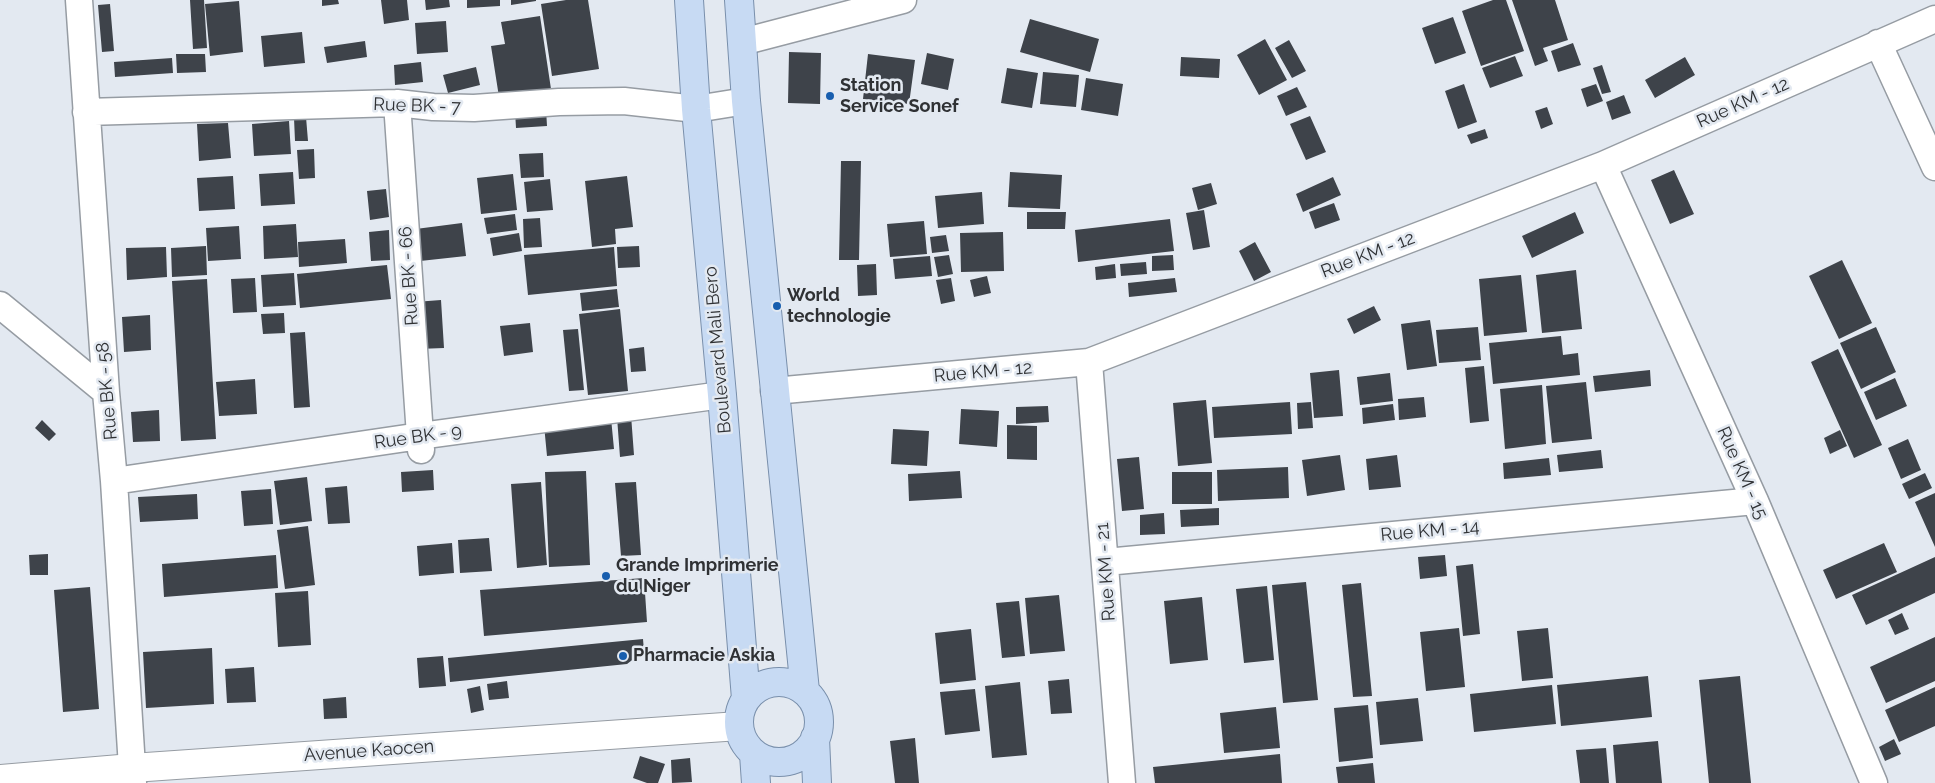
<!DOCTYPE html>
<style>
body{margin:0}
canvas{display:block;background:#e3e9f1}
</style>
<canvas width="1935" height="783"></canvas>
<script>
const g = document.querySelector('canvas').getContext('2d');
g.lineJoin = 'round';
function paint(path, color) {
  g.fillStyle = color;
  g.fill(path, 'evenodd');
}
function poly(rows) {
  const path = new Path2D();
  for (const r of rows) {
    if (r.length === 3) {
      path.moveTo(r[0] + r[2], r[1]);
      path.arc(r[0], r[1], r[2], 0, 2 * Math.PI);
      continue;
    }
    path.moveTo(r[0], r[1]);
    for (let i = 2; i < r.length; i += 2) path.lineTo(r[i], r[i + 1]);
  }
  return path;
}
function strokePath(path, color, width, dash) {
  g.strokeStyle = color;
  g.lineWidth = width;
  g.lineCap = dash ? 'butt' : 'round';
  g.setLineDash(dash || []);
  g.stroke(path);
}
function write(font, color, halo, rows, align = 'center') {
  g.font = font + ' Raleway,sans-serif';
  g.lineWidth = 5;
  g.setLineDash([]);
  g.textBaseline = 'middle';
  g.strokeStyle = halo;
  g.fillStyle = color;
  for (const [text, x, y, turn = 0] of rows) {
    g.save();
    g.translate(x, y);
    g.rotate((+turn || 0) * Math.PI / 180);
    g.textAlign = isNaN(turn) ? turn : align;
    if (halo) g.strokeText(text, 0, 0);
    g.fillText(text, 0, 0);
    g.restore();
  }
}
paint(poly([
 [190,0,204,0,207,48,193,49],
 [322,0,338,0,339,4,322,6],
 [381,0,407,0,409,20,384,24],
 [425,0,449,0,450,7,426,10],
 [467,0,500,0,500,6,467,8],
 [511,0,536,0,536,1,511,5],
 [566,0,588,0,599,69,552,76,541,4],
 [1493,0,1506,0,1524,51,1481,66,1462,11],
 [1512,0,1555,0,1568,40,1543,48,1548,61,1535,66],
 [239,1,243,52,210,56,205,4],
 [110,4,114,51,102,52,98,5],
 [540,16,551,89,499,97,491,46,505,44,501,22],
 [1453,17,1466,53,1435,64,1422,28],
 [1030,19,1099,39,1090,72,1020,52],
 [446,21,448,52,417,54,415,23],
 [302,32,305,63,264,67,261,36],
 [1265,39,1287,80,1259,95,1237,55],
 [1289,40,1306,71,1292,78,1275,48],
 [365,41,367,57,327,63,324,47],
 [1573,43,1581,65,1558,72,1551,51],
 [789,52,821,53,820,104,788,103],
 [927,53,954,59,948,90,921,84],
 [176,54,205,54,206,72,177,73],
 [868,54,915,60,909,104,863,99],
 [1515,56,1523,76,1490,88,1482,68],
 [1181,57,1220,59,1219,78,1180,76],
 [1685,57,1695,75,1655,98,1645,80],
 [172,58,173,73,115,77,114,62],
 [421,62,423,82,395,85,394,65],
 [1602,65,1611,92,1602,94,1593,68],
 [476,67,480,85,448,93,443,75],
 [1007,68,1038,73,1032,108,1001,103],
 [1043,72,1079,75,1076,107,1040,104],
 [1086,78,1123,84,1118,116,1081,110],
 [1464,84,1477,122,1458,129,1445,91],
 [1596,84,1603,101,1587,107,1581,89],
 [1297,87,1307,107,1286,116,1277,96],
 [1624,95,1631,113,1612,120,1606,102],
 [1547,107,1553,124,1541,129,1535,111],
 [546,109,547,126,516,128,515,111],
 [1310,116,1326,152,1306,160,1290,124],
 [306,117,308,141,295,141,294,118],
 [289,121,291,154,254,156,252,124],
 [228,123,231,158,199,161,197,124],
 [1485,129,1488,138,1471,144,1467,135],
 [314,149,315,178,299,179,297,150],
 [543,153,544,177,521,178,519,154],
 [841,161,861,161,859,260,839,260],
 [1674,170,1694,214,1670,224,1651,180],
 [293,172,295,204,261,206,259,174],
 [1010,172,1062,175,1060,209,1008,207],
 [513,174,517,210,481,214,477,178],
 [233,176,235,209,199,211,197,178],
 [627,176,633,227,615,229,616,244,592,247,585,181],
 [1333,177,1341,195,1303,212,1296,194],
 [550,179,553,210,527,212,524,182],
 [1211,183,1217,204,1198,210,1192,188],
 [386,189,389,217,370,220,367,191],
 [982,192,984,224,938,228,935,196],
 [1334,203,1340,220,1315,229,1309,212],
 [1204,210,1210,247,1193,250,1186,213],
 [1027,212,1066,212,1065,229,1027,229],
 [1575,212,1584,233,1532,258,1522,236],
 [515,214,517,230,487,234,484,218],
 [540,218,542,247,524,248,523,219],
 [1170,219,1174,251,1078,262,1075,230],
 [924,221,927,254,890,257,887,224],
 [462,223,466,256,411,262,408,230],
 [296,224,298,257,264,259,263,226],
 [239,226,241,259,208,261,206,228],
 [389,230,390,260,371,261,369,232],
 [1003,232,1004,271,961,272,960,233],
 [519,233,522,251,493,256,490,238],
 [946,235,949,251,932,253,930,237],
 [345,239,347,263,299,267,298,242],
 [1255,242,1271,272,1254,281,1239,251],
 [206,246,207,275,172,277,171,248],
 [639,246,640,267,618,268,617,247],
 [166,247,167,277,127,280,126,248],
 [614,247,617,286,528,295,524,255],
 [949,255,953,274,938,277,934,257],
 [1173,255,1174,270,1152,271,1152,256],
 [930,256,932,276,895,279,893,259],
 [1842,260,1872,323,1839,339,1809,276],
 [1146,262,1147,274,1121,276,1120,264],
 [876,264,877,295,858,296,857,265],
 [1115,264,1116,278,1096,280,1095,267],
 [387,265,391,299,300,308,297,274],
 [1576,270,1582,329,1542,333,1536,275],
 [294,273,296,305,263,307,261,275],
 [1521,275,1527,332,1484,336,1479,279],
 [987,276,991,293,974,297,970,280],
 [255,278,257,312,233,313,231,279],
 [951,278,955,301,941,304,936,280],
 [1175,278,1177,292,1129,297,1128,283],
 [207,279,216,439,181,441,172,281],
 [617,289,619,307,582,311,580,293],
 [441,300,444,348,418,349,415,302],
 [1374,306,1381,320,1354,334,1347,319],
 [620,309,628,391,588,395,579,314],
 [284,313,285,333,263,334,261,314],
 [150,315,151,350,124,352,122,317],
 [1430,320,1437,366,1407,370,1401,324],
 [530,323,533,352,504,356,500,326],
 [1478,327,1481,360,1439,363,1436,330],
 [1876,327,1896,372,1861,389,1840,343],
 [578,329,584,390,569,391,563,330],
 [305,332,310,407,294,408,290,333],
 [1561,336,1563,355,1578,353,1580,375,1493,384,1489,343],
 [644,347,646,371,631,372,629,349],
 [1838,349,1882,445,1854,458,1811,362],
 [1484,366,1489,421,1470,423,1465,368],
 [1339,370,1343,416,1314,418,1310,373],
 [1650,370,1651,386,1595,392,1593,376],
 [1390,373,1393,401,1360,405,1357,377],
 [1895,378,1907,406,1876,420,1864,392],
 [255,379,257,414,219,416,216,382],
 [1586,382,1592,439,1552,443,1546,386],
 [1542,385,1546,444,1505,449,1500,389],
 [1424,397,1426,417,1399,420,1398,399],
 [1206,400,1212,463,1178,466,1173,403],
 [1290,402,1292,434,1214,438,1212,407],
 [1311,402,1313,428,1298,429,1297,403],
 [1393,404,1395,420,1363,424,1362,408],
 [1048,406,1049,422,1016,424,1016,407],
 [961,409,999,411,997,447,959,444],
 [159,410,160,441,133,442,131,412],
 [631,415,634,455,620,457,617,417],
 [611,418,614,449,547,456,544,425],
 [42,420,56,434,49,441,35,428],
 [1007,425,1037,426,1037,460,1007,459],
 [893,429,929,431,927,466,891,464],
 [1840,430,1847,446,1830,454,1824,438],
 [1908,439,1921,470,1901,479,1888,448],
 [1601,450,1603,468,1559,472,1557,455],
 [1340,455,1345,490,1307,496,1302,460],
 [1397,455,1401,487,1369,490,1366,459],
 [1139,457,1144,509,1122,511,1117,459],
 [1549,458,1551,475,1504,479,1503,463],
 [1288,467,1289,498,1218,501,1217,470],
 [433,470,434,490,402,492,401,472],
 [586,471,590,565,549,567,545,472],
 [960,471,962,498,909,501,908,474],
 [1172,472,1212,472,1212,504,1172,504],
 [1925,473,1932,488,1909,499,1902,484],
 [307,477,312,521,280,525,274,481],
 [541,482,547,565,517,568,511,484],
 [636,482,641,555,621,556,615,483],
 [347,486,350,523,328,524,325,488],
 [271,489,273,524,244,526,241,491],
 [1935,493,1935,547,1915,502],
 [197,494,198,519,140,522,138,497],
 [1219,508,1219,525,1181,527,1180,510],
 [1164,513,1165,534,1140,535,1140,515],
 [308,526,315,585,285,589,277,530],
 [489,538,492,571,460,573,458,540],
 [452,543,454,573,419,576,417,546],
 [1884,543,1897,572,1836,599,1823,570],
 [48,554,48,575,30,575,29,555],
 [276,555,278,588,164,597,162,564],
 [1445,555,1447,576,1420,579,1418,557],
 [1935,557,1935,593,1866,625,1852,595],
 [1473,564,1480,634,1463,636,1456,566],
 [644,578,647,622,484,636,480,590],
 [1306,582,1318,700,1283,703,1272,585],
 [1361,583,1372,696,1353,697,1342,585],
 [1267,586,1274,660,1244,663,1236,589],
 [90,587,99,709,63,712,54,590],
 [308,591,311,645,278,647,275,593],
 [1059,595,1065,651,1030,654,1025,598],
 [1202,597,1208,660,1170,664,1164,601],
 [1019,601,1025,656,1002,658,996,603],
 [1902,613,1909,629,1895,635,1888,620],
 [1459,628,1465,687,1426,691,1420,632],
 [1548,628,1553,678,1522,681,1517,631],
 [971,629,976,680,940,684,935,633],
 [1935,637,1935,681,1886,703,1870,667],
 [643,639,644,651,627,664,450,682,448,658],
 [212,648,214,704,146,708,143,652],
 [443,656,446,686,419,688,417,658],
 [254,667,256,702,227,703,225,669],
 [1648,676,1652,717,1561,726,1557,685],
 [1740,676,1751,783,1709,783,1699,680],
 [1069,679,1072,713,1051,714,1048,681],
 [507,681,509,698,489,700,487,684],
 [1020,682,1027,755,992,758,985,686],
 [1552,685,1556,724,1474,732,1470,694],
 [480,686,484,710,471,713,467,689],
 [1935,687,1935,726,1899,742,1885,710],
 [975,689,980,731,945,735,940,692],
 [346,697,347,718,324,719,323,699],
 [1418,698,1423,741,1380,745,1376,702],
 [1368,705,1373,758,1339,762,1334,708],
 [1276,707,1280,748,1224,753,1220,713],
 [915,738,919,783,895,783,890,741],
 [1894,739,1901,754,1885,761,1879,747],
 [1658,741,1662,783,1616,783,1613,745],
 [1606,748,1609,783,1580,783,1576,750],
 [1280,754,1282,783,1155,783,1153,767],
 [640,756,665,764,658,783,647,783,633,778],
 [690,758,692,782,672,783,671,760],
 [1373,763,1375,783,1338,783,1336,767]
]), '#3e434a');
const minor = poly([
 [79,0,106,392,114,481,133,783],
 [742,42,903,0],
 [1878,43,1935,167],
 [397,103,421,450],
 [86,112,397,103,433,107,474,108,559,102,624,101,696,109,746,101],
 [1603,165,1755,501,1874,783],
 [0,305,106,392],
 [1089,362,1122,783],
 [774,391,1089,362,1603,165,1935,19],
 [114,481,420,436,722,395],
 [1106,562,1755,501]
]);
const tertiary = poly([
 [0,779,132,768,739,726]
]);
const primary = poly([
 [689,0,696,109,722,395,746,699],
 [739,0,746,101,805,691],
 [779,722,40],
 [815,738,817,783],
 [754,754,756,783]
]);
strokePath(minor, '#969ca3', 29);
strokePath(tertiary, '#969ca3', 30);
strokePath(primary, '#798fab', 30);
strokePath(minor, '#fff', 26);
strokePath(tertiary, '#fff', 28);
strokePath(primary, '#c7daf3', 28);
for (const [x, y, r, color] of [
 [830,96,5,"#185eae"],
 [777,306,5,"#185eae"],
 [606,576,5,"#185eae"],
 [623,656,5,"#185eae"]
]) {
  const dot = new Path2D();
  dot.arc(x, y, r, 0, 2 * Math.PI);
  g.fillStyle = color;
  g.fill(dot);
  strokePath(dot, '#e3e9f1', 2);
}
write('bold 18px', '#2f3134', '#e3e9f1', [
 ["Station",840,86],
 ["Service Sonef",840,107],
 ["World",787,296],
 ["technologie",787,317],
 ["Grande Imprimerie",616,566],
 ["du Niger",616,587],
 ["Pharmacie Askia",633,656]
], 'left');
write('18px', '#2f3134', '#e3e9f1', [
 ["Rue KM - 12",1743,103,-24],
 ["Rue BK - 7",417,106,2],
 ["Rue KM - 12",1368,255,-21],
 ["Rue BK - 66",409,276,-94],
 ["Boulevard Mali Bero",718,350,-95],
 ["Rue KM - 12",983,372,-5],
 ["Rue BK - 58",107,391,-95],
 ["Rue BK - 9",418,437,-8],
 ["Rue KM - 15",1742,473,66],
 ["Rue KM - 14",1430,531,-5],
 ["Rue KM - 21",1106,572,-94],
 ["Avenue Kaocen",369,751,-4]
]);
</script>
